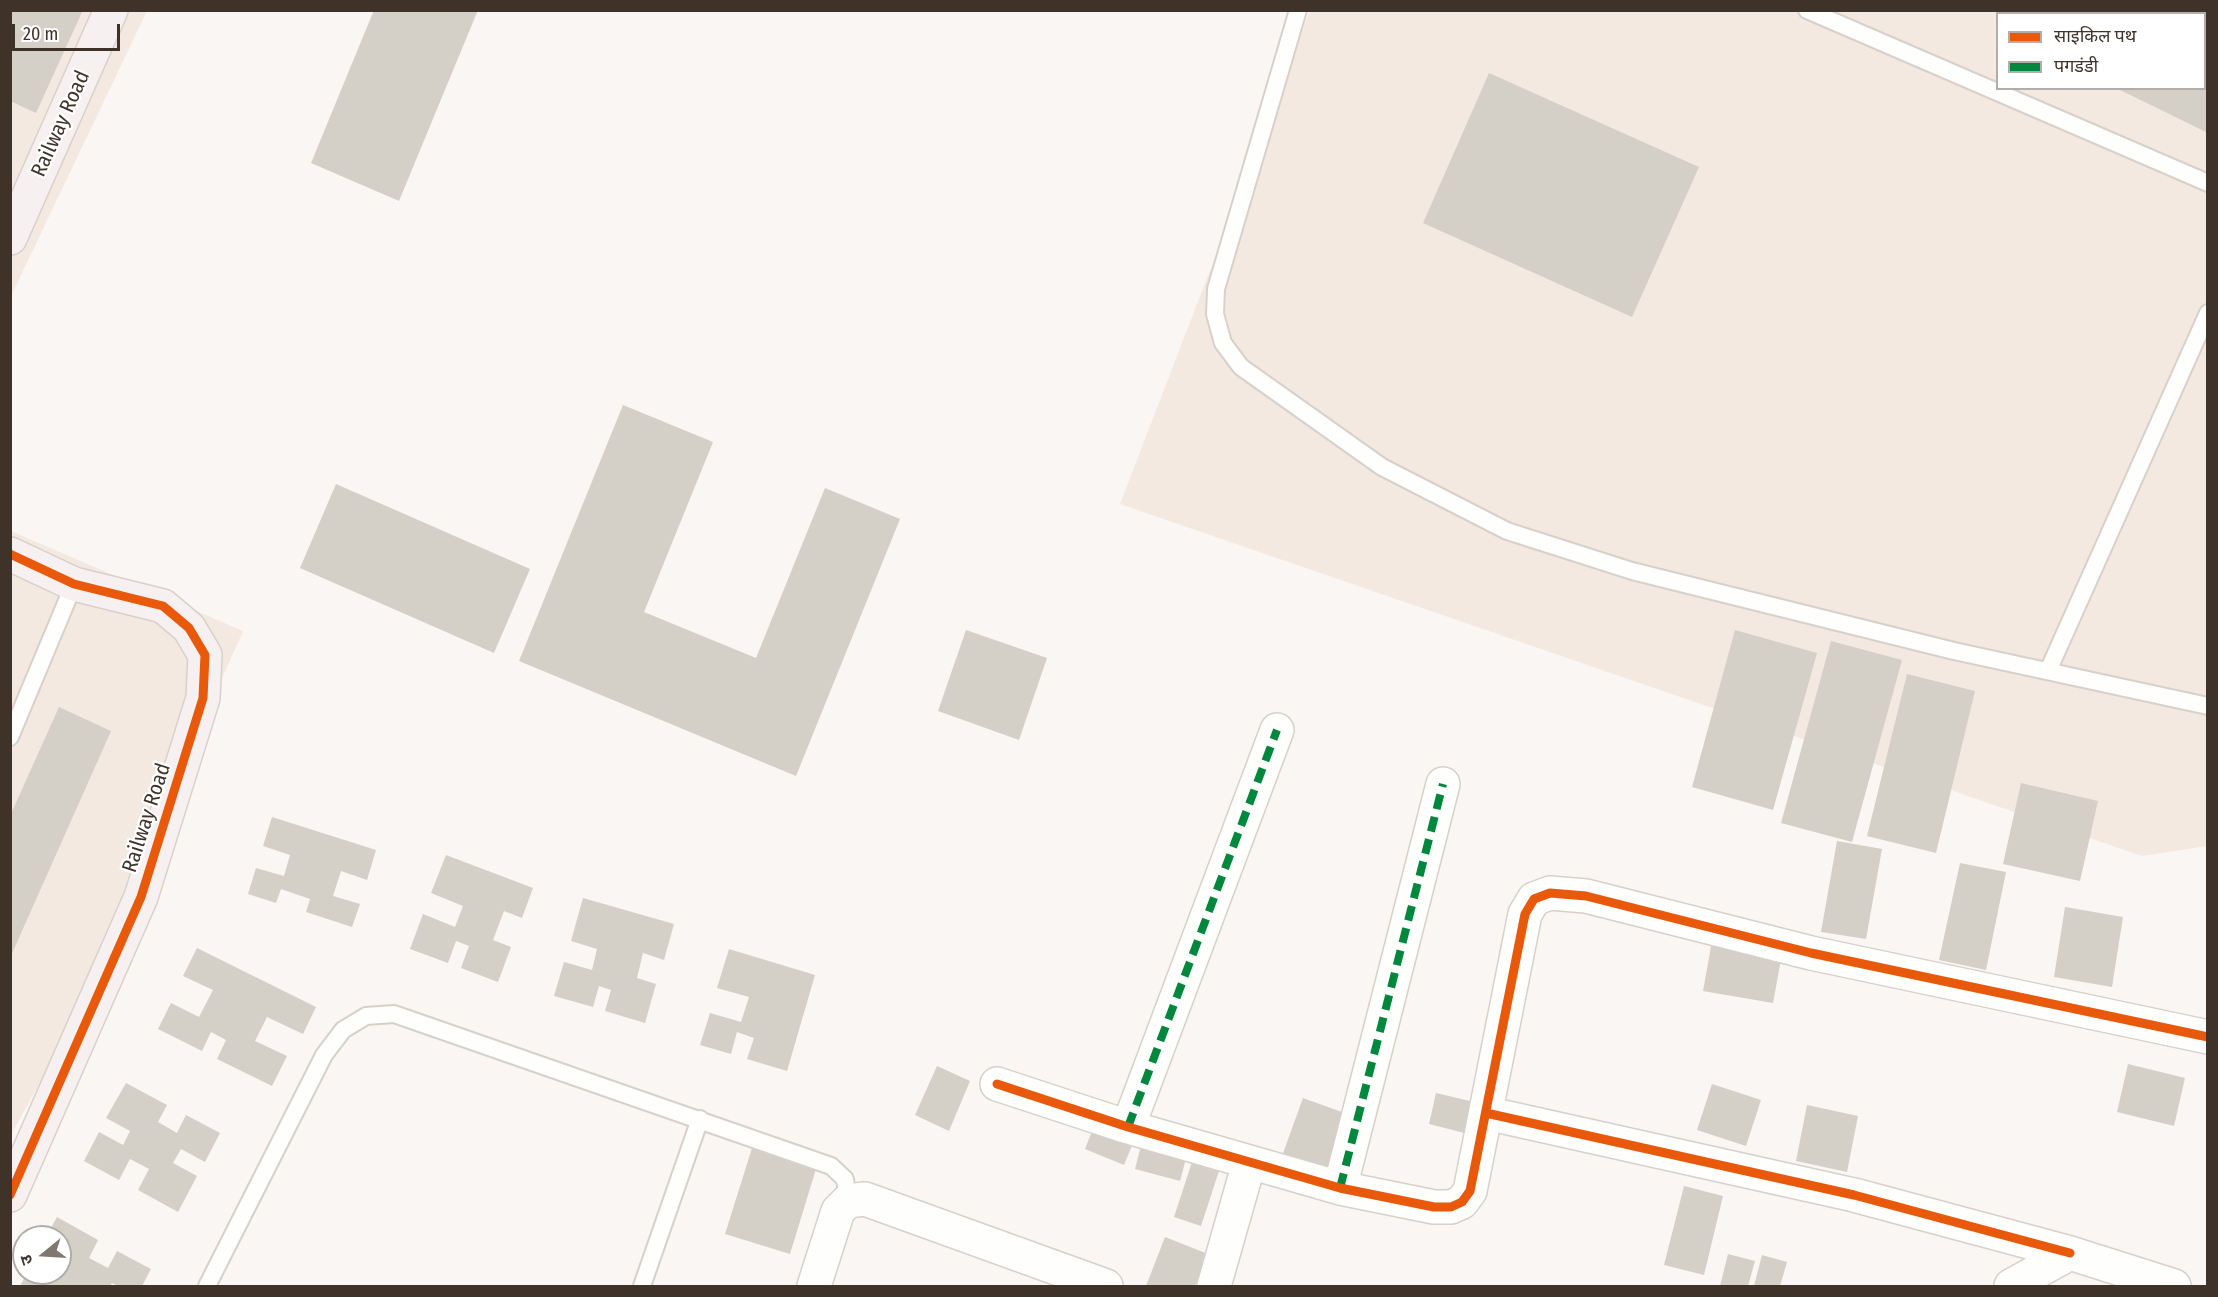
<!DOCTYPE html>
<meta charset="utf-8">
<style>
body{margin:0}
#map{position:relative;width:2218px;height:1297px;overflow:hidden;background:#f9f6f3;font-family:"Fira Sans Condensed","Noto Sans Devanagari",sans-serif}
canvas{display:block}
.frame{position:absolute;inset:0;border:12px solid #3f3329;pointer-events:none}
.legend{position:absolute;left:1996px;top:12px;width:210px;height:78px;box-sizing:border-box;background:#fff;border:2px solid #b2ada9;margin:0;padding:8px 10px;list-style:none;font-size:18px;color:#3f3329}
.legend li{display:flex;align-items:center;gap:12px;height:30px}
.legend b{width:30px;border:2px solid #b2ada9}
.north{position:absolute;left:12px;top:1225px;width:60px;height:60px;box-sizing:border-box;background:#fff;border:2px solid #b2ada9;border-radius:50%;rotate:252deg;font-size:16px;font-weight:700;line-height:24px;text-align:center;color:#3f3329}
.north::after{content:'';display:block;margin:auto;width:21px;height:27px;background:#807770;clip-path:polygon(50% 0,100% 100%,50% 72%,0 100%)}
.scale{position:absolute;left:12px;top:24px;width:108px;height:27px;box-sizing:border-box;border:3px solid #3f3329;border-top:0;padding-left:8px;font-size:18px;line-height:21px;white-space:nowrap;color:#3f3329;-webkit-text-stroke:4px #fff;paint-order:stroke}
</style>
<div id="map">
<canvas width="2218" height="1297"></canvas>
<div class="frame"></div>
<ul class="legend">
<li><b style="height:8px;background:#e8590c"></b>साइकिल पथ</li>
<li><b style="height:8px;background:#00873e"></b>पगडंडी</li>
</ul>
<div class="north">उ</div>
<div class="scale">20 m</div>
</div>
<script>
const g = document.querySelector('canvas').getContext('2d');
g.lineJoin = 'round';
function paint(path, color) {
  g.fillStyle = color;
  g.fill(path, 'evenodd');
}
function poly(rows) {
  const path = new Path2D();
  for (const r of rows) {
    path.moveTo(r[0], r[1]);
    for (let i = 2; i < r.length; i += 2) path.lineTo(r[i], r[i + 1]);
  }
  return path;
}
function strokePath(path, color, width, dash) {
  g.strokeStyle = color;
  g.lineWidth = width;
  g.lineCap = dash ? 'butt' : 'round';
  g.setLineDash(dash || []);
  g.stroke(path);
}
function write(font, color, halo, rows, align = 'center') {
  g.font = font + ' "Fira Sans Condensed",sans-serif';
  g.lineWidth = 4.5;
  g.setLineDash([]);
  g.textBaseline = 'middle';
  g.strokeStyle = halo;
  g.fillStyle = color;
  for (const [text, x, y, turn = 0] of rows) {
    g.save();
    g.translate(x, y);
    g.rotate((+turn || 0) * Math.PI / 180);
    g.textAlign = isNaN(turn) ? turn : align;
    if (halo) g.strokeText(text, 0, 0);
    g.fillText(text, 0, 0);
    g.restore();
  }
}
paint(poly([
 [11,11,147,11,11,296],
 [1310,11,2207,11,2207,846,2142,856,1120,504],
 [1998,14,2204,14,2204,88,1998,88],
 [11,531,243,631,54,1057,11,1135]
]), '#f3e9e1');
paint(poly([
 [10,10,83,10,36,113,10,101],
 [374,10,478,10,399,201,311,163],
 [2023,10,2066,10,2064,14,2030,14],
 [2074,10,2208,10,2208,133,2116,88,2204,88,2204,14,2072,14],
 [1489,73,1699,167,1632,317,1423,223],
 [623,405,713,442,644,612,756,658,825,488,900,519,796,776,519,661],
 [336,484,530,569,494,653,300,568],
 [966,630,1047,658,1019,740,938,711],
 [1735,630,1817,653,1773,810,1692,787],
 [1831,641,1902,660,1852,842,1781,823],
 [1907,674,1975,691,1936,853,1867,836],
 [59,707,111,731,10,958,10,816],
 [2021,783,2098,801,2080,881,2003,864],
 [272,817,376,850,367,880,341,871,333,896,360,904,352,927,306,912,310,899,281,889,276,903,248,894,256,868,284,876,290,855,263,846],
 [1837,841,1882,849,1866,939,1821,932],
 [446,855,533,888,522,918,504,911,493,940,511,947,498,982,461,968,469,946,456,941,448,963,410,949,423,914,455,927,463,906,431,893],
 [1960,863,2006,872,1986,970,1939,960],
 [583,898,674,924,664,960,643,953,637,978,656,984,645,1023,605,1011,611,990,599,986,593,1007,554,996,564,962,592,970,597,949,571,941],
 [2065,907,2123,917,2112,987,2054,977],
 [1712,941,1782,954,1773,1003,1703,991],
 [197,948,316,1007,303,1034,267,1017,255,1041,287,1056,272,1086,217,1059,226,1040,211,1032,202,1051,158,1029,171,1003,199,1017,213,990,183,976],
 [729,949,815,975,787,1071,747,1059,754,1038,737,1032,731,1054,700,1045,710,1013,741,1022,749,997,717,988],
 [2128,1064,2185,1078,2174,1126,2117,1112],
 [937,1066,970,1081,949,1131,915,1115],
 [126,1083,167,1105,158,1122,177,1133,186,1115,220,1133,205,1162,181,1149,173,1163,197,1176,178,1212,138,1190,149,1169,130,1159,119,1180,84,1161,99,1132,123,1145,130,1131,106,1118],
 [1712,1084,1761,1100,1746,1146,1697,1130],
 [1436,1093,1487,1105,1480,1137,1429,1124],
 [1303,1098,1353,1116,1332,1175,1282,1156],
 [1807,1105,1858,1116,1847,1172,1796,1161],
 [1096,1121,1135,1138,1124,1165,1085,1149],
 [1143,1138,1188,1151,1180,1181,1135,1169],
 [752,1148,816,1169,790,1254,725,1234],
 [1193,1159,1220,1168,1201,1226,1174,1217],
 [1684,1186,1723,1196,1704,1275,1664,1265],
 [57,1217,98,1240,89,1258,108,1268,117,1251,151,1269,142,1286,118,1286,112,1283,110,1286,20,1286,27,1273,41,1273,54,1280,58,1273,60,1273,62,1266,60,1265,60,1237,46,1237],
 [1165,1237,1208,1254,1195,1286,1146,1286],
 [1728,1254,1755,1261,1748,1286,1720,1286],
 [1762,1255,1787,1262,1780,1286,1754,1286]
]), '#d4d0c8');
const lane = poly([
 [1298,10,1216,289,1215,314,1223,343,1241,367,1382,467,1507,531,1632,571,1954,651,2208,706],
 [1807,10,2208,183],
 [2048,671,2208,313],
 [10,737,74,584],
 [207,1286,324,1055,343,1030,366,1016,394,1014,831,1166,845,1179,848,1201],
 [642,1286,700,1119]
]);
const street = poly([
 [997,1084,1128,1127,1340,1188,1434,1207,1451,1207,1462,1202,1470,1191,1525,914,1534,899,1550,893,1586,896,1811,953,2208,1037],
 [1486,1113,1854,1195,2070,1253],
 [1128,1127,1277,730],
 [1340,1188,1443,784],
 [814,1286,838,1211,848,1201,865,1199,1106,1286],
 [1214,1286,1249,1163],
 [2011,1286,2070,1253,2174,1286]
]);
const secondary = poly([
 [10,238,111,10],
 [10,554,74,584,163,606,189,628,205,655,203,698,141,897,10,1195]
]);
strokePath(lane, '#d8d0ca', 20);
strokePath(street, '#d8d0ca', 36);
strokePath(secondary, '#d8d0ca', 36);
strokePath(lane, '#fefefd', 16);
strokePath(street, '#fefefd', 33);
strokePath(secondary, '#f6f1f0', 33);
strokePath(poly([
 [1128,1127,1277,730],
 [1340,1188,1443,784]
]), '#00873e', 8, [15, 8]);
strokePath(poly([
 [10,554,74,584,163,606,189,628,205,655,203,698,141,897,10,1195],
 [997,1084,1128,1127,1340,1188,1434,1207,1451,1207,1462,1202,1470,1191,1525,914,1534,899,1550,893,1586,896,1811,953,2208,1037],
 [1486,1113,1854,1195,2070,1253]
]), '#e8590c', 9);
write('21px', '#3f3329', '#fff', [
 ["Railway Road",61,124,-66],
 ["Railway Road",147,818,-72]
]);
</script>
